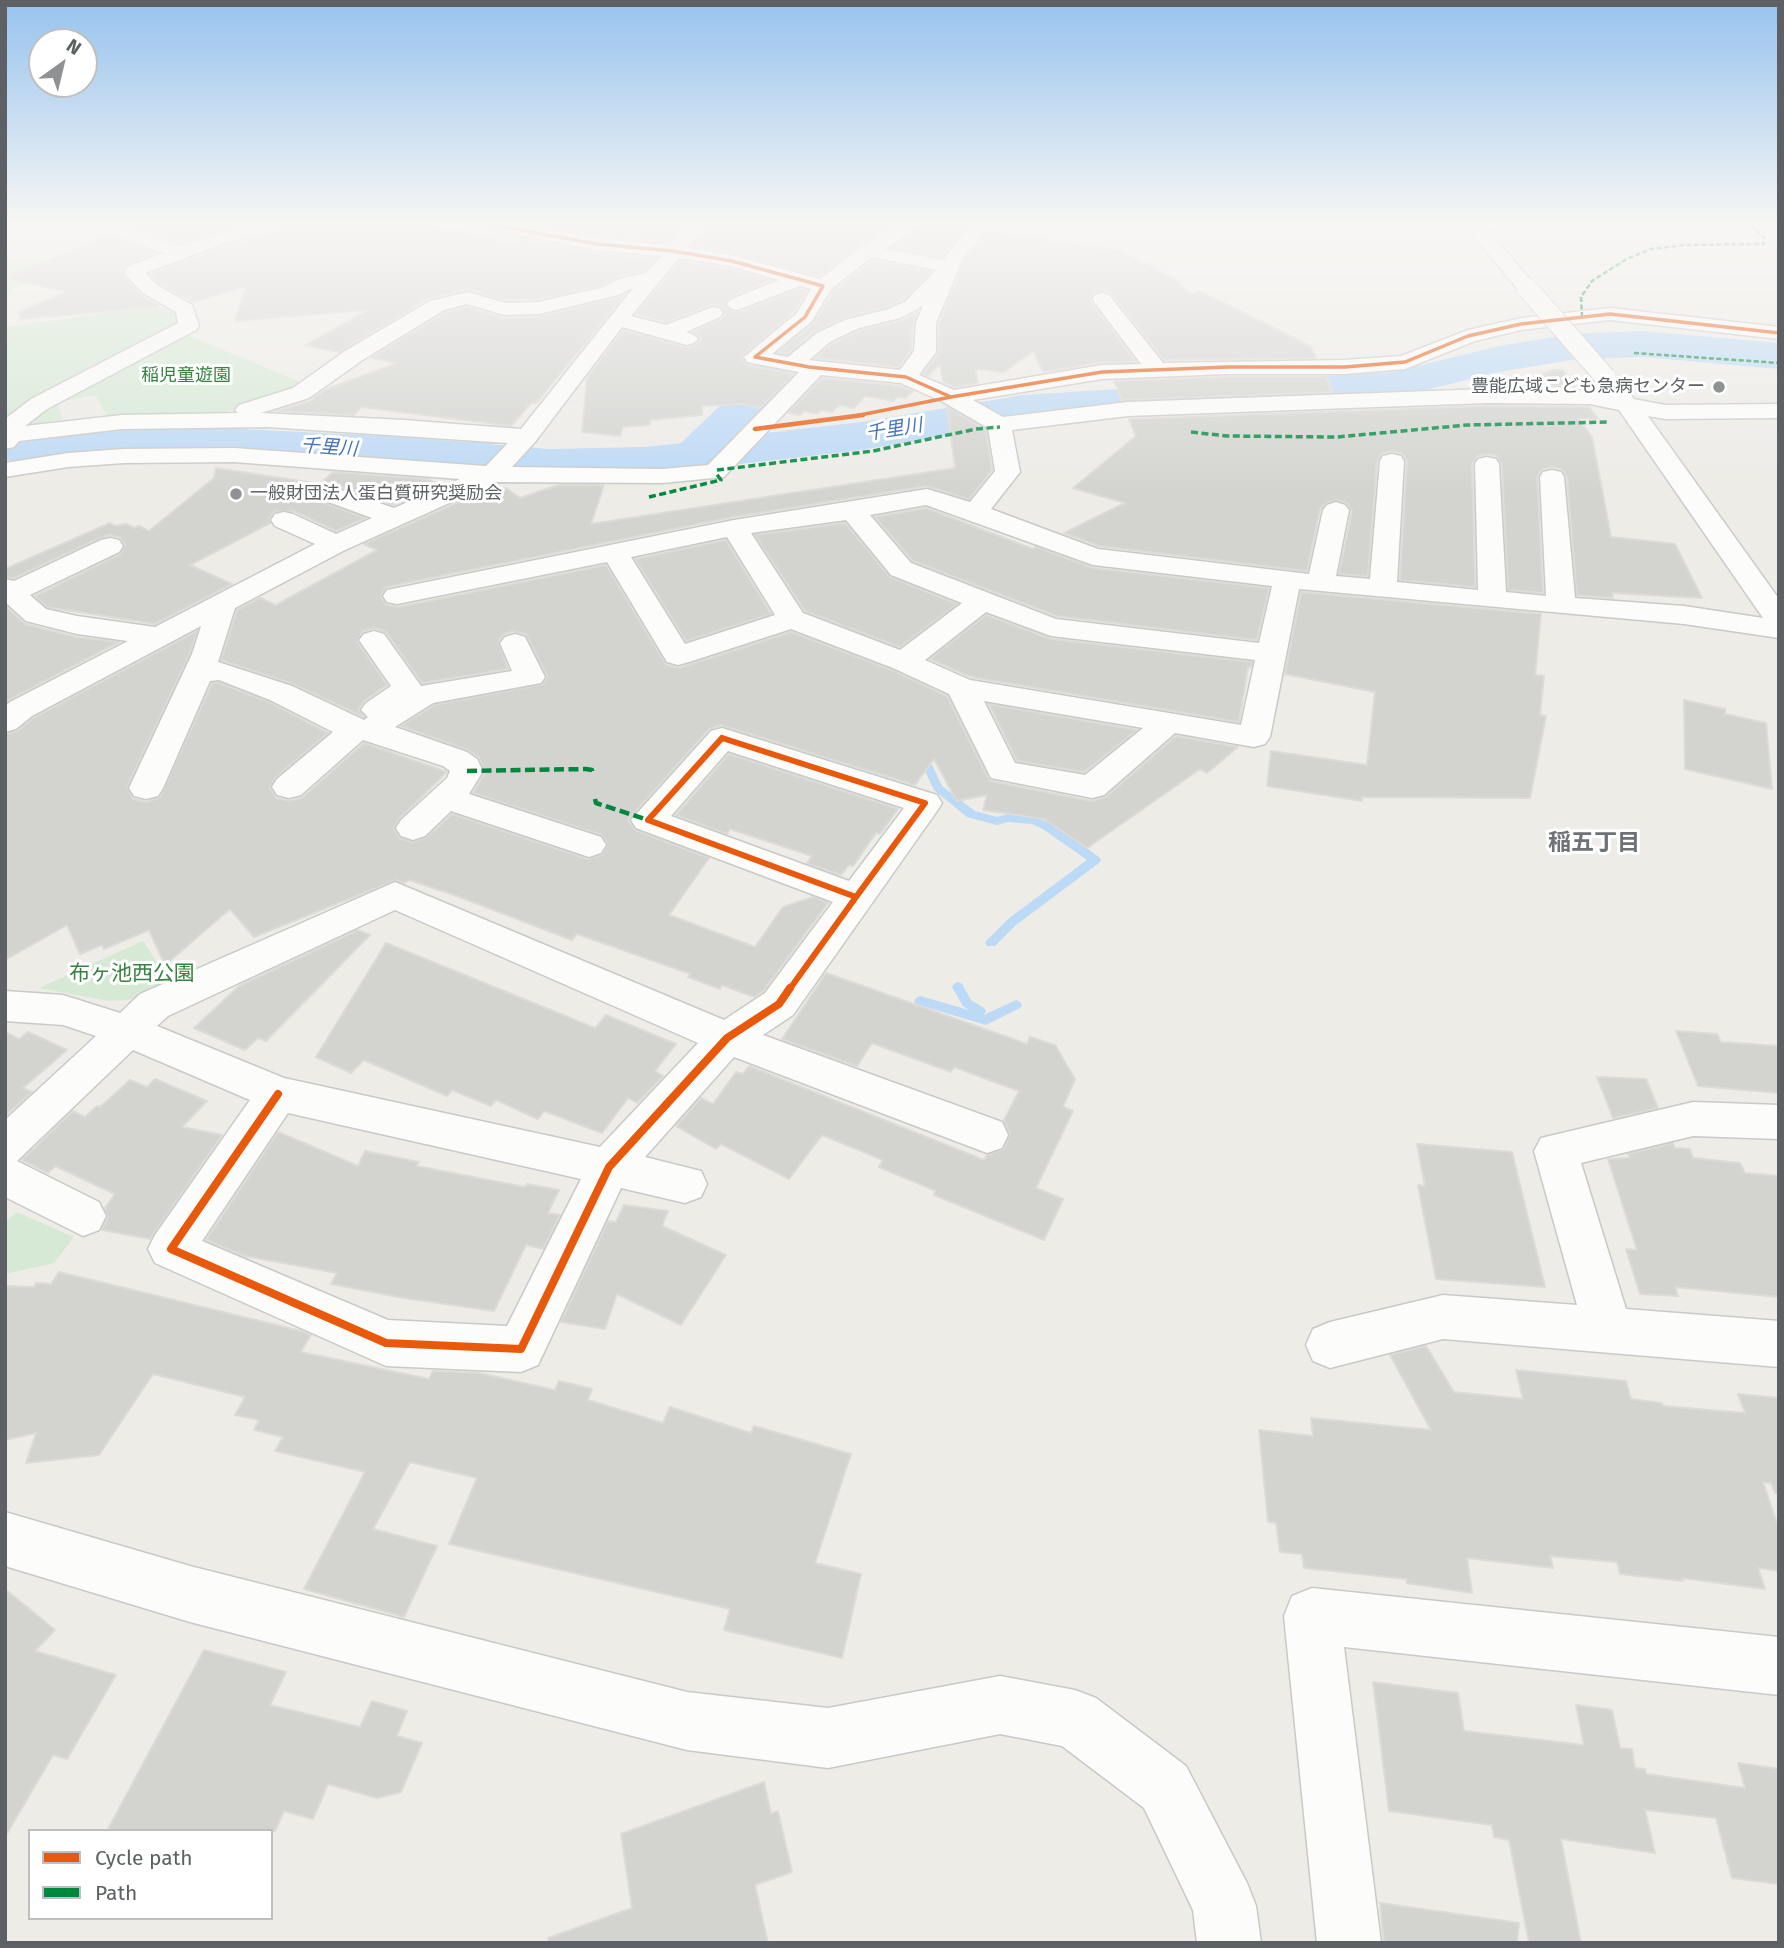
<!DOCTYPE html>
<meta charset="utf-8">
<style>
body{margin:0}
#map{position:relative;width:1784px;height:1948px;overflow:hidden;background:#edece7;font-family:"Fira Sans",sans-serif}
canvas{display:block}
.frame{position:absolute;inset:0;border:7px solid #5d6065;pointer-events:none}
.legend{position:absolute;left:28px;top:1829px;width:245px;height:91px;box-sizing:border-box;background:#fff;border:2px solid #bebfc1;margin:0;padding:9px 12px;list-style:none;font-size:21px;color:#5d6065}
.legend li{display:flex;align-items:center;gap:14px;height:35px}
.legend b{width:35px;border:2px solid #bebfc1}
.north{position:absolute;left:28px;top:28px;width:70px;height:70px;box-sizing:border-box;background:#fff;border:2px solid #bebfc1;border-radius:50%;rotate:34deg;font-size:19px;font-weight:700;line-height:28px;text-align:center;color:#5d6065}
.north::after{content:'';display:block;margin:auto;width:24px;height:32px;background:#8f9192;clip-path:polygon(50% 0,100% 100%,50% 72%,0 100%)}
</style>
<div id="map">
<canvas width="1784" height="1948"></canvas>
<div class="frame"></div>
<ul class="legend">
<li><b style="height:9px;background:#e8590c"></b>Cycle path</li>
<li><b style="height:9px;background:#00873e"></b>Path</li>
</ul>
<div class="north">N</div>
</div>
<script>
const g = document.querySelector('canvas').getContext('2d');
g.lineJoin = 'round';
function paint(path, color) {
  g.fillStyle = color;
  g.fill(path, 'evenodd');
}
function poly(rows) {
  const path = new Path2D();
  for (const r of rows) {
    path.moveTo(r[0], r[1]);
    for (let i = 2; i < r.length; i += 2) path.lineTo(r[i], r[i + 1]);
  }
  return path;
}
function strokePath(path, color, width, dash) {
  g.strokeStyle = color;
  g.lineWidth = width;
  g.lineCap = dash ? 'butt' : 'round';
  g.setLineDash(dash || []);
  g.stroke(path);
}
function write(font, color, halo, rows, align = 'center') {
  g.font = font + ' "Fira Sans","Noto Sans JP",sans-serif';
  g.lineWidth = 6;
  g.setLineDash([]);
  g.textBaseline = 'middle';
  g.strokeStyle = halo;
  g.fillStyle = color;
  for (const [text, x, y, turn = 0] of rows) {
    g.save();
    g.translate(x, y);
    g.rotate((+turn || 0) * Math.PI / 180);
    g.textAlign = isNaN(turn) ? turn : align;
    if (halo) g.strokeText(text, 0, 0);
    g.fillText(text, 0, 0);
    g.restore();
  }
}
paint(poly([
 [52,259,72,264,5,292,5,261],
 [170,307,177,310,181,326,5,425,5,327,119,311],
 [185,334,305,384,222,413,109,419,95,395,57,403,63,419,21,427,27,417],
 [143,941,170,983,139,999,109,1001,39,988],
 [16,1212,74,1237,54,1263,5,1274,5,1222]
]), '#d5e9d4');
paint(poly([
 [500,438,504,440,503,442,483,446,434,445,416,447,403,453,399,451,414,443,434,441,483,442,500,438],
 [442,453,449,455,442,466,436,466,435,464,442,453],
 [922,751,927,754,942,786,975,811,997,817,1008,814,1034,817,1051,823,1099,857,1101,860,1099,863,1016,925,995,946,987,946,985,943,987,940,1008,919,1087,860,1043,829,1032,824,1008,822,997,825,967,817,934,790,917,754,922,751],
 [958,982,962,984,971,1000,984,1008,986,1011,984,1015,1016,1000,1020,1002,1022,1005,1020,1008,986,1025,916,1004,914,1001,916,998,920,996,969,1010,963,1006,952,987,954,984,958,982]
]), '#bcd9f6');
paint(poly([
 [947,222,985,222,939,275,922,306,909,314,848,331,825,343,797,367,764,414,740,436,861,422,1023,395,1393,372,1499,346,1571,334,1642,331,1779,343,1779,369,1642,357,1571,360,1499,372,1393,398,1023,423,861,450,645,475,549,477,200,453,161,453,72,463,5,460,5,432,72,435,161,425,403,437,549,449,645,447,681,443,732,394,767,349,795,325,820,313,881,298,892,291,909,263,947,222]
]), '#bcd9f6');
const building = poly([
 [143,222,249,222,182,243,132,226,143,222],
 [291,222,418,222,514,243,522,238,597,253,656,258,645,271,618,276,603,285,539,299,505,300,467,289,429,298,339,352,306,345,368,310,235,321,246,286,193,302,159,283,150,274,229,244,286,229,291,222],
 [556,222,686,222,669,242,597,235,547,226,556,222],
 [711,222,896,222,859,245,819,276,732,252,692,246,711,222],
 [925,222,966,227,942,257,891,248,925,222],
 [989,231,1120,251,1175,279,1191,294,1199,291,1310,346,1316,358,1164,360,1111,293,1101,290,1093,293,1090,301,1136,362,1102,362,1043,372,1033,351,1004,372,975,369,978,383,954,387,943,382,940,364,928,376,923,374,938,354,939,324,965,259,989,231],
 [112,234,120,240,156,253,128,264,121,273,141,295,158,305,156,307,21,319,19,312,67,292,5,278,112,234],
 [873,260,931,272,903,300,885,307,844,318,815,331,787,354,778,352,814,323,833,291,873,260],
 [680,261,729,269,771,280,728,298,725,306,736,313,800,289,807,291,795,311,741,357,746,365,794,374,760,408,741,404,702,406,702,415,650,420,650,425,623,427,620,436,582,432,587,378,623,330,688,348,696,345,701,339,693,332,721,319,725,315,722,307,714,304,666,322,636,314,680,261],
 [625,295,536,403,531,403,511,426,361,407,354,415,276,411,310,401,327,389,397,363,371,358,445,312,467,307,503,318,539,317,625,295],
 [918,312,913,323,911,350,899,367,815,358,832,343,860,330,901,321,918,312],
 [1553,370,1563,370,1575,387,1506,385,1525,383,1523,381,1553,370],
 [1228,377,1326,377,1333,392,1122,400,1114,381,1228,377],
 [822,378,900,386,913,391,905,398,898,397,893,401,865,396,854,408,839,405,832,412,821,410,817,414,804,411,800,415,788,413,822,378],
 [1487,406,1589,407,1598,419,1578,418,1592,437,1611,537,1675,544,1702,598,1612,593,1613,598,1577,595,1567,477,1562,469,1553,467,1542,469,1537,477,1543,593,1508,590,1502,464,1497,456,1488,454,1477,456,1472,464,1475,587,1400,580,1407,461,1402,453,1393,451,1382,453,1377,461,1368,576,1339,574,1352,511,1347,503,1337,500,1326,503,1320,509,1307,571,1099,546,1064,533,1125,503,1073,488,1136,436,1129,419,1487,406],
 [947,407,986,430,992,470,969,499,927,486,733,517,386,587,381,597,386,605,398,607,606,565,666,665,679,668,791,632,892,670,947,696,990,781,1091,801,1106,797,1176,736,1238,747,1207,773,1200,769,1087,848,1044,819,983,810,987,795,957,801,934,759,915,785,721,725,709,729,628,820,635,830,709,858,669,915,755,947,783,907,813,897,828,903,763,991,754,997,722,985,720,989,688,977,691,974,577,934,572,940,457,896,409,880,404,883,396,880,254,937,230,909,165,965,149,930,104,949,102,945,80,954,67,925,5,960,5,734,18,731,33,718,197,631,190,653,127,787,133,799,147,802,160,797,212,683,219,683,269,702,328,733,275,778,270,788,276,798,290,801,303,797,364,743,447,772,399,819,394,829,400,838,412,842,426,838,452,814,588,859,602,855,608,844,602,835,473,793,485,772,479,757,468,750,401,726,434,705,543,684,547,676,526,634,514,631,504,634,498,641,508,669,422,683,386,632,375,628,363,631,357,641,387,685,364,701,358,710,364,717,293,684,221,660,237,610,260,598,276,605,377,550,364,544,470,497,475,499,506,488,520,498,558,485,604,485,591,524,955,468,947,407],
 [216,468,320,484,333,472,427,479,441,485,394,505,333,485,322,488,316,495,322,502,365,518,336,531,294,511,274,511,269,519,270,523,190,565,232,584,155,624,47,607,35,596,120,554,125,545,120,537,109,535,100,538,14,578,5,577,5,569,110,523,115,526,126,524,134,528,139,526,149,531,214,478,216,468],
 [926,508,1033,549,1036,547,1093,568,1269,588,1257,640,1057,616,913,561,875,517,926,508],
 [845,523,890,577,957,604,900,647,805,611,755,535,845,523],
 [726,540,771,614,686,641,635,559,726,540],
 [1301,592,1541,614,1535,675,1544,676,1540,715,1546,716,1530,798,1362,797,1362,801,1267,786,1271,751,1367,765,1375,692,1285,674,1301,592],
 [5,606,25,624,76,637,119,642,5,702,5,606],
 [986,615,1051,639,1252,662,1251,667,1248,667,1239,722,971,677,930,659,986,615],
 [1684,700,1725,709,1725,714,1766,723,1772,789,1685,769,1684,700],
 [989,704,1137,730,1084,772,1017,761,989,704],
 [729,754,898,809,880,834,876,833,853,866,849,865,841,875,807,863,812,856,730,829,727,834,676,815,729,754],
 [358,930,370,935,266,1041,258,1038,245,1050,194,1028,239,986,358,930],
 [386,943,595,1028,606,1015,676,1044,655,1071,663,1076,637,1103,628,1098,602,1133,544,1111,538,1119,496,1100,491,1106,452,1090,447,1096,364,1060,351,1073,316,1057,386,943],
 [826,973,1027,1044,1030,1037,1055,1045,1075,1079,1063,1107,1073,1111,1036,1188,1063,1199,1044,1240,934,1195,936,1191,879,1167,883,1160,822,1135,789,1179,721,1144,716,1149,676,1126,701,1098,713,1104,736,1072,743,1074,749,1066,984,1160,987,1155,1004,1149,1010,1134,1004,1120,1019,1091,954,1067,951,1072,872,1043,857,1066,782,1039,826,973],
 [1676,1031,1717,1034,1721,1042,1779,1046,1779,1093,1698,1086,1676,1031],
 [5,1032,19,1039,28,1032,67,1050,23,1088,32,1092,5,1116,5,1032],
 [1597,1077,1646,1079,1658,1108,1613,1118,1597,1077],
 [155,1079,207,1101,182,1127,222,1135,150,1239,102,1230,108,1217,105,1208,115,1194,55,1166,48,1173,22,1160,73,1111,85,1117,97,1106,100,1107,130,1080,147,1087,155,1079],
 [278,1132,358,1166,365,1151,419,1162,416,1166,525,1187,527,1184,559,1190,548,1213,560,1215,543,1249,526,1245,494,1311,398,1297,331,1284,337,1273,245,1256,206,1240,278,1132],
 [1673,1143,1675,1148,1690,1149,1693,1158,1740,1163,1745,1173,1779,1176,1779,1297,1675,1287,1678,1296,1640,1294,1626,1249,1637,1250,1608,1159,1630,1158,1628,1154,1673,1143],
 [1417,1144,1512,1152,1545,1287,1436,1279,1418,1185,1425,1186,1417,1144],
 [624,1205,668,1211,662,1226,726,1255,681,1325,617,1294,605,1329,561,1322,608,1221,616,1222,624,1205],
 [59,1272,301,1331,311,1335,301,1352,429,1379,433,1371,479,1373,555,1390,559,1381,592,1389,588,1400,663,1423,670,1407,751,1433,754,1426,851,1454,815,1563,861,1574,842,1658,724,1630,730,1609,449,1544,477,1478,410,1462,373,1529,437,1546,404,1617,304,1589,365,1472,275,1451,283,1437,254,1430,259,1420,235,1415,245,1397,153,1374,99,1455,26,1463,36,1433,5,1440,5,1286,34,1287,36,1283,51,1284,59,1272],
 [1426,1346,1454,1392,1523,1399,1516,1370,1626,1381,1631,1399,1662,1403,1663,1406,1745,1413,1738,1394,1779,1398,1779,1493,1775,1493,1771,1483,1763,1482,1779,1529,1779,1571,1758,1568,1765,1589,1682,1578,1683,1581,1620,1574,1617,1562,1550,1556,1553,1568,1467,1558,1472,1593,1407,1583,1406,1579,1304,1568,1302,1554,1280,1552,1276,1523,1268,1522,1259,1430,1313,1436,1311,1418,1431,1430,1390,1355,1426,1346],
 [5,1589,55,1630,35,1651,116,1675,67,1759,53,1755,5,1837,5,1589],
 [204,1650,286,1672,270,1705,360,1727,372,1701,407,1711,397,1736,422,1743,401,1792,377,1798,328,1784,313,1819,284,1811,275,1831,107,1831,204,1650],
 [1373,1682,1458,1693,1464,1731,1584,1745,1576,1705,1612,1710,1620,1748,1632,1749,1635,1768,1645,1769,1646,1774,1745,1788,1738,1763,1779,1769,1779,1884,1732,1878,1716,1818,1645,1810,1655,1853,1561,1839,1581,1943,1529,1943,1509,1840,1494,1837,1492,1825,1389,1811,1373,1682],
 [764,1782,771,1814,778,1811,792,1872,755,1885,768,1943,549,1943,548,1938,632,1908,621,1834,764,1782],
 [1380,1903,1519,1923,1517,1943,1384,1943,1380,1903]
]);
paint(building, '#d3d3d0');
strokePath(building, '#dcdbd6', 2);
const minor = poly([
 [103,222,123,222,133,230,153,238,182,246,258,222,288,222,285,226,228,242,145,273,157,285,192,305,199,326,196,330,47,409,25,426,122,415,238,413,235,410,239,405,293,388,345,351,430,301,468,292,505,303,539,302,604,287,619,279,646,273,661,256,597,250,477,227,468,222,507,222,597,238,670,245,689,222,708,222,687,248,732,255,820,279,861,247,901,222,922,222,885,249,943,260,973,222,992,222,963,258,936,323,936,352,919,375,954,390,1102,365,1141,364,1092,299,1095,295,1102,293,1109,295,1163,363,1345,360,1401,356,1468,330,1521,318,1610,308,1779,327,1779,339,1610,320,1521,330,1475,341,1405,369,1345,374,1228,374,1102,379,973,400,1003,417,1128,402,1487,389,1590,390,1608,394,1619,388,1627,390,1634,399,1665,405,1779,404,1779,418,1665,419,1648,416,1779,599,1779,638,1684,624,1299,589,1270,737,1265,744,1254,747,1175,733,1104,795,1092,798,991,778,949,694,893,668,791,629,689,662,678,665,667,662,607,562,397,604,387,602,383,596,387,590,397,588,734,520,927,489,970,502,995,471,988,428,943,402,901,383,821,375,724,477,662,483,496,482,345,550,235,608,218,662,292,686,364,720,368,717,361,710,366,703,391,686,359,640,364,634,374,631,384,634,421,686,512,671,500,643,505,637,515,634,525,637,545,677,541,683,433,703,395,727,467,752,477,759,483,771,469,794,601,837,606,845,601,853,589,857,451,811,425,836,413,840,401,836,396,828,401,820,447,778,450,771,443,766,363,740,301,795,289,798,277,795,272,787,277,779,333,732,270,700,219,680,210,681,163,788,158,796,146,799,134,796,129,788,192,654,201,626,32,716,16,729,5,732,5,706,10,702,128,641,77,634,26,621,5,602,5,579,14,581,101,540,110,538,119,540,123,546,119,552,30,595,46,609,77,616,155,627,315,544,275,526,271,520,275,514,284,512,293,514,336,534,372,518,323,500,319,495,323,490,332,487,341,490,394,508,460,479,234,462,124,463,68,467,5,477,5,463,68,453,124,449,234,448,486,466,508,443,268,427,122,429,19,441,14,447,5,449,5,419,31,399,178,323,176,312,143,293,124,273,129,266,164,253,121,238,103,222],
 [872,257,936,270,905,302,886,310,845,320,817,333,788,357,772,354,812,321,831,289,872,257],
 [679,258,730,266,779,280,730,300,727,304,730,308,737,310,800,286,811,289,797,313,744,357,747,362,799,372,708,465,662,469,512,467,535,442,622,327,687,345,694,343,698,339,694,335,686,332,720,317,723,313,720,309,713,307,666,325,631,316,679,258],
 [634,287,521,429,404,420,261,413,309,398,361,361,444,310,467,304,504,315,539,314,618,295,634,287],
 [923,306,916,323,914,351,900,370,809,360,831,341,859,328,900,318,923,306],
 [1487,403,1590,404,1619,410,1763,618,1684,606,1575,598,1564,477,1561,472,1552,470,1543,472,1540,477,1546,596,1506,592,1499,464,1496,459,1487,457,1478,459,1475,464,1478,590,1397,582,1404,461,1401,456,1392,454,1383,456,1380,461,1370,579,1336,576,1349,510,1345,505,1336,502,1327,505,1323,510,1309,574,1098,549,991,509,1020,472,1012,430,1128,416,1487,403],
 [926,505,1093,565,1272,586,1259,643,1056,619,911,563,870,515,926,505],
 [846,520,891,575,962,603,900,650,803,613,751,533,846,520],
 [727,537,775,615,685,644,631,557,727,537],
 [986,612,1051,636,1255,660,1241,725,970,680,925,660,986,612],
 [984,701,1143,728,1085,775,1015,763,984,701],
 [1462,222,1481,222,1534,284,1537,288,1534,292,1520,292,1462,222],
 [722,728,937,795,942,803,937,811,793,1015,763,1035,1002,1122,1008,1135,1002,1148,987,1153,734,1057,645,1157,701,1171,707,1184,701,1197,685,1203,621,1188,538,1365,521,1372,386,1366,155,1263,148,1249,155,1235,250,1100,133,1050,17,1161,99,1202,106,1216,99,1230,83,1236,5,1197,5,1120,96,1036,63,1025,5,1021,5,991,63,995,120,1013,140,994,395,882,724,1020,765,993,833,902,636,828,631,820,711,731,722,728],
 [728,751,904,808,849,881,671,816,728,751],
 [395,910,698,1043,600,1147,284,1078,157,1026,168,1016,395,910],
 [288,1113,581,1179,507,1326,388,1320,202,1241,288,1113],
 [1693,1102,1779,1105,1779,1139,1693,1136,1581,1163,1626,1309,1779,1321,1779,1367,1443,1339,1330,1368,1313,1361,1306,1345,1313,1329,1330,1322,1443,1295,1577,1305,1534,1151,1541,1138,1693,1102],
 [5,1512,190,1566,687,1692,828,1708,1000,1676,1075,1690,1096,1698,1186,1766,1247,1883,1256,1906,1261,1943,1197,1943,1193,1910,1144,1808,1062,1746,1000,1734,828,1768,687,1750,190,1622,5,1566,5,1512],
 [1312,1588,1779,1637,1779,1695,1344,1647,1381,1943,1317,1943,1284,1616,1292,1596,1312,1588]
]);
strokePath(minor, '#c9c9c8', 3);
paint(minor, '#fcfcfb');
const minorBridge = poly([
 [1527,288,1605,377]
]);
strokePath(minorBridge, '#c9c9c8', 22, []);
strokePath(minorBridge, '#fcfcfb', 20);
strokePath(poly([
 [905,222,910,224],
 [1582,317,1581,297,1592,281,1625,260,1650,249,1685,245,1764,244,1764,238,1747,222],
 [1634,353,1779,363]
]), '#00873e', 2.5, [5, 2.5]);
strokePath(poly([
 [1191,432,1227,436,1337,437,1467,425,1610,422],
 [717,470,873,451,976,429,1000,427],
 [649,497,721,480,715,472]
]), '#00873e', 3.5, [7, 3.5]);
strokePath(poly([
 [467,771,586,769,592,770,592,774],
 [595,799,596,803,648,820]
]), '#00873e', 4.5, [10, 4.5]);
strokePath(poly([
 [477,222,597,244,673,251,732,261,823,286,805,317,755,357,809,367,906,377,951,397,1102,372,1228,367,1345,367,1405,362,1468,336,1521,324,1610,314,1779,333],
 [855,416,951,397]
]), '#e8590c', 3.5);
strokePath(poly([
 [755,429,863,415]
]), '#e8590c', 4.5);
strokePath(poly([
 [722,738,925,803,856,897,648,820,722,738],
 [789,990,856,897]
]), '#e8590c', 6);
strokePath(poly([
 [278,1094,171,1249,386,1343,521,1349,609,1167,727,1038,779,1004,790,988]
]), '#e8590c', 8);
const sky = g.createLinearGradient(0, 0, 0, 495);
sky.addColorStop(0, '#96c3ee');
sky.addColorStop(0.45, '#f7f6f4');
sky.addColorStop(1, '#f7f6f400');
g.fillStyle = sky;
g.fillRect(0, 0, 1784, 495);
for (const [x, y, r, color] of [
 [1719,387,7,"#8f9192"],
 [236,494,7,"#8f9192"]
]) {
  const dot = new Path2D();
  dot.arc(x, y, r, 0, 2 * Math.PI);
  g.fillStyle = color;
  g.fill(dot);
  strokePath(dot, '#fff', 2.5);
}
write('18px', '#368340', '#fff', [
 ["稲児童遊園",186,376]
]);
write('18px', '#5d6065', '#fff', [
 ["豊能広域こども急病センター",1705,387],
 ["一般財団法人蛋白質研究奨励会",250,494,"left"]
], 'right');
write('italic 19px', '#4675b9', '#fff', [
 ["千里川",894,430,-9],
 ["千里川",329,448,4]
]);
write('21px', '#368340', '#fff', [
 ["布ヶ池西公園",132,974]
]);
write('bold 23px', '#6e7277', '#fff', [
 ["稲五丁目",1594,844]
]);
</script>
